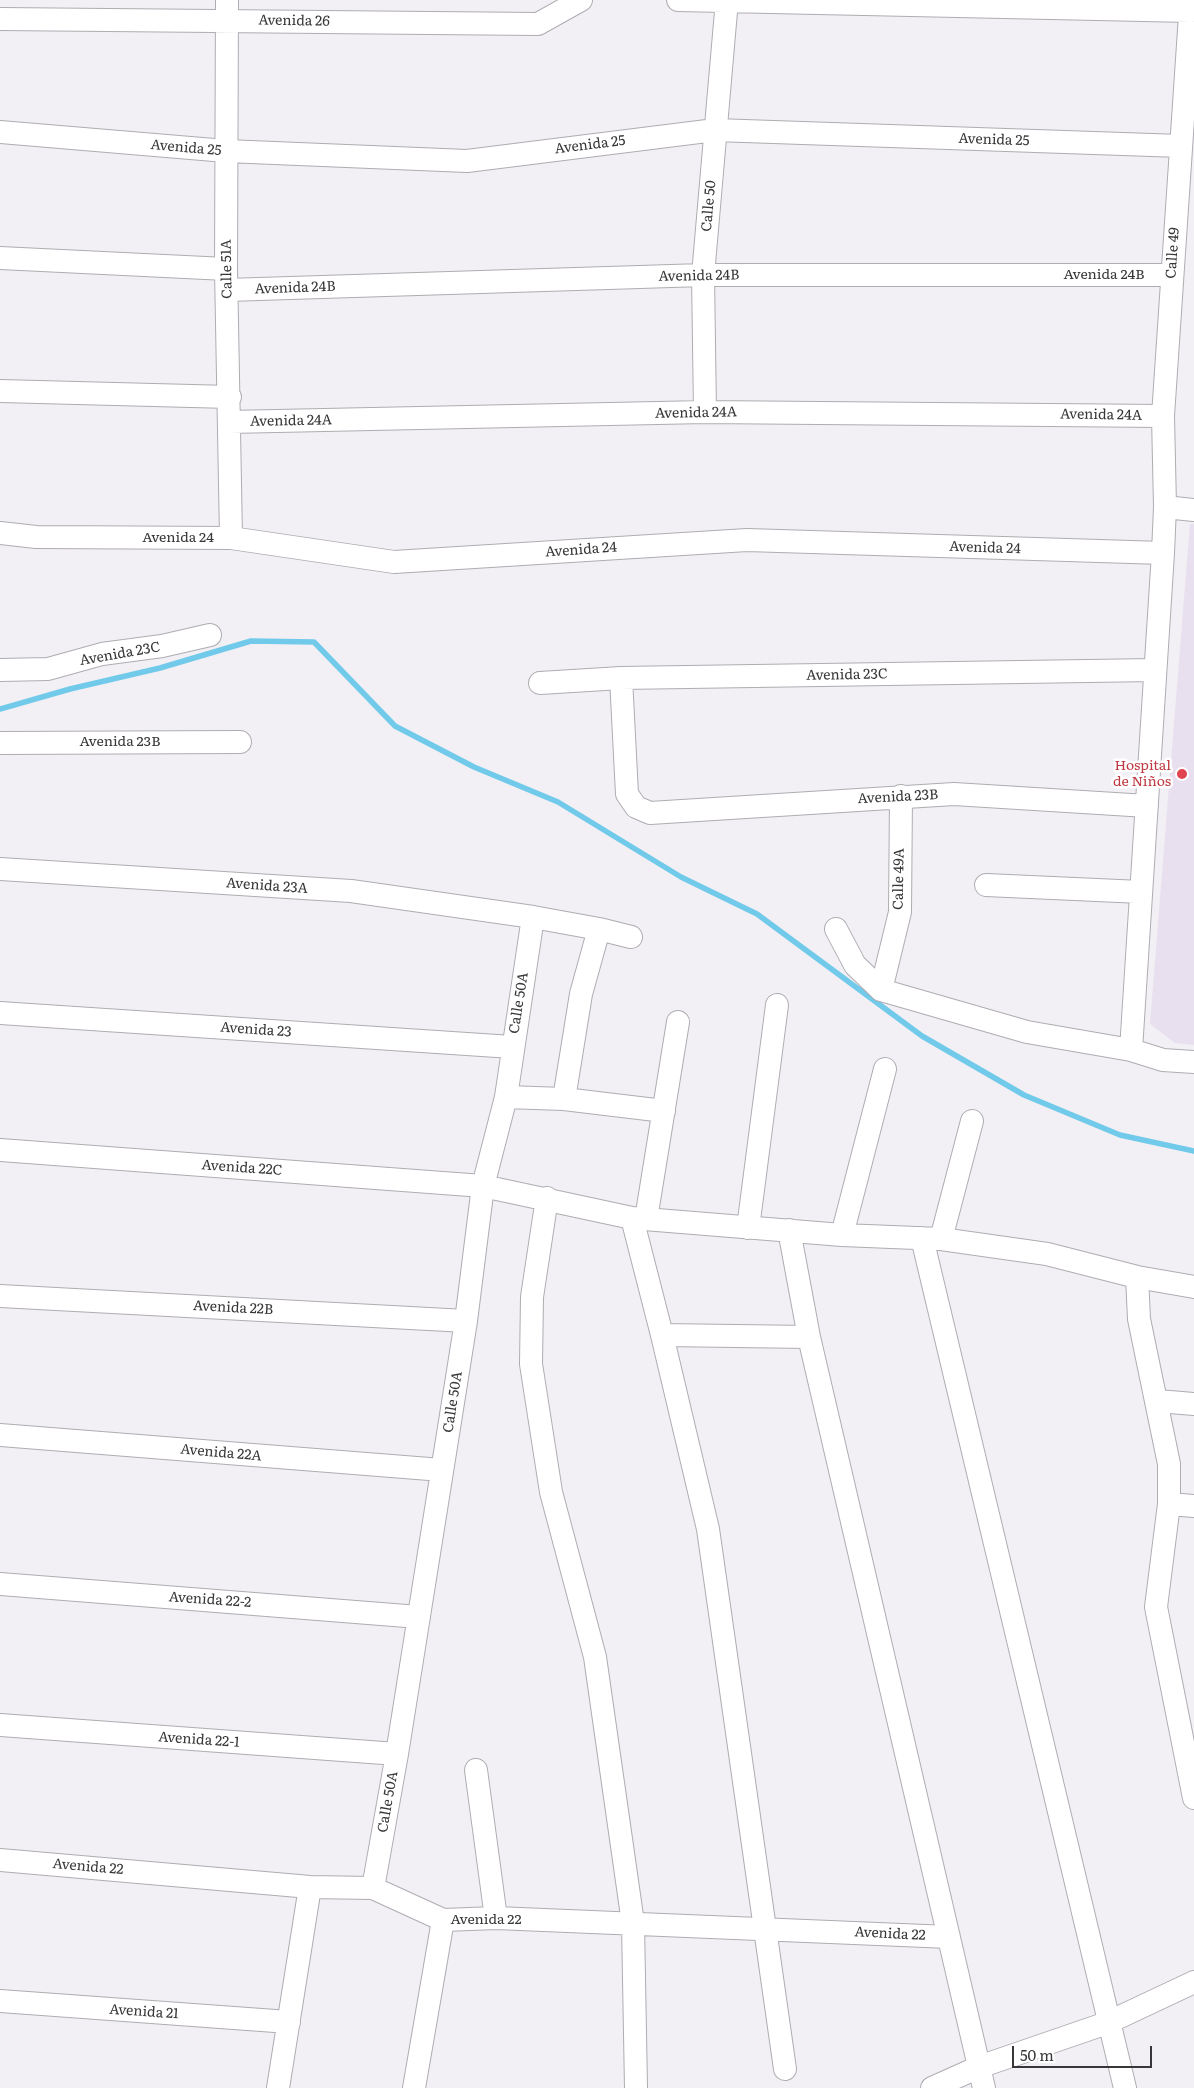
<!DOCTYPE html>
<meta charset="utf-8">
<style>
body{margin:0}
#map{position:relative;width:1194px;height:2088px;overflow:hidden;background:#f2eff5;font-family:Literata,serif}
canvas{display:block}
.scale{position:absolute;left:1012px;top:2046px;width:140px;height:22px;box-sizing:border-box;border:2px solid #373638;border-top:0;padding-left:6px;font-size:15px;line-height:18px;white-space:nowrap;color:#373638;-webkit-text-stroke:4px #fff;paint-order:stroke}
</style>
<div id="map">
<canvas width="1194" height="2088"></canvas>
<div class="scale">50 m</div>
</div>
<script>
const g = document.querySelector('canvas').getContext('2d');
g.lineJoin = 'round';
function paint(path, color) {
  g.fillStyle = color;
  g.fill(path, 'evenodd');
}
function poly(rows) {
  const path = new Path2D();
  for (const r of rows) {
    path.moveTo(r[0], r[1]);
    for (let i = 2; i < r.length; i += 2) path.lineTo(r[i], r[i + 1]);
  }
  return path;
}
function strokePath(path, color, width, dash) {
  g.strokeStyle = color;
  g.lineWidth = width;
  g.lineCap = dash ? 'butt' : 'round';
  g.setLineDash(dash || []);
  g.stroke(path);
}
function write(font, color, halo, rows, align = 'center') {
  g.font = font + ' Literata,serif';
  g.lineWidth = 5;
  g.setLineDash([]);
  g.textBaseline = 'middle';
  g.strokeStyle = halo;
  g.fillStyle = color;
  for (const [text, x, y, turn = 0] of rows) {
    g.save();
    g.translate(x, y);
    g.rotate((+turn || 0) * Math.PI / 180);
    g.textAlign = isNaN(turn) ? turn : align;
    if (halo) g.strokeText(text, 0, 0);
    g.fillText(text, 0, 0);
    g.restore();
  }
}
paint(poly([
 [1190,524,1194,524,1194,1045,1175,1043,1150,1024]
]), '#e8e0ee');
strokePath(poly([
 [0,709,70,689,160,668,251,641,314,642,395,726,474,767,558,802,681,877,757,914,922,1036,1024,1095,1120,1135,1194,1151]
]), '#71cae9', 5.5);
const minor = poly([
 [227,0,226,269,231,538],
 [678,0,1190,11],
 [1191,0,1163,416,1165,507,1163,553,1131,1050,1163,1060,1194,1062],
 [0,19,538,24,581,0],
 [0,132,226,151,467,161,715,130,1181,146],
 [0,258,226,269],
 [227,290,703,275,1172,275],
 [0,391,230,397],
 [705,412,703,275,727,0],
 [229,422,705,412,1163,416],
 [1165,507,1194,510],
 [0,533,36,537,231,538,394,562,747,540,1163,553],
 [0,670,48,669,102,654,162,646,210,635],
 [621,678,627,794,636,807,650,813,954,794,1147,806],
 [540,683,621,678,1154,670],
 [0,743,240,742],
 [0,869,351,891,533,917,599,929,631,937],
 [986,885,1141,892],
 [836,929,855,965,881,990,1027,1032,1131,1050],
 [881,990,900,912,901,796],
 [0,1013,512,1047],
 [506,1097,564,1099,664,1111],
 [564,1099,581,994,599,929],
 [0,1150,483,1186,632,1218,842,1235,941,1239,1047,1254,1137,1277,1194,1287],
 [547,1198,532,1297,531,1364,551,1492,595,1657,633,1923,636,2088],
 [632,1218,662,1335,708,1529,785,2069],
 [646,1219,678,1022],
 [748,1228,777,1005],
 [789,1230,809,1337,984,2088],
 [842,1235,885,1069],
 [922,1238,1125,2088],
 [941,1239,972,1121],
 [1137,1277,1139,1319,1169,1464,1169,1504,1156,1607,1194,1798],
 [0,1296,466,1321],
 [662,1335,809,1337],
 [1158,1401,1194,1404],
 [0,1435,442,1470],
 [1169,1504,1194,1506],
 [0,1584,419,1617],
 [0,1725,397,1754],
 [476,1770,496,1918],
 [0,1860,310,1887,373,1888,443,1920,496,1918,949,1937],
 [373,1888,397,1754,466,1321,483,1186,506,1097,533,917],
 [0,2001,289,2022],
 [278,2088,310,1887],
 [414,2088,443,1920],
 [932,2088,979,2067,1107,2023,1194,1982]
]);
strokePath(minor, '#afacb2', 24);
strokePath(minor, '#fff', 22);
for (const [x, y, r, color] of [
 [1182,774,6,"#e0444e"]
]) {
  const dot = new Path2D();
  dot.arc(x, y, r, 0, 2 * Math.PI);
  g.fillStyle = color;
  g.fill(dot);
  strokePath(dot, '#fff', 2);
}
write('14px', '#373638', '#fff', [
 ["Avenida 26",294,21,1],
 ["Avenida 25",994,140,2],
 ["Avenida 25",590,145,-7],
 ["Avenida 25",186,148,5],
 ["Calle 50",709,206,-85],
 ["Calle 49",1173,253,-86],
 ["Calle 51A",227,269,-91],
 ["Avenida 24B",1104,275],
 ["Avenida 24B",699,276,-1],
 ["Avenida 24B",295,288,-2],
 ["Avenida 24A",696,413,-1],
 ["Avenida 24A",1101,415,1],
 ["Avenida 24A",291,421,-1],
 ["Avenida 24",178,538],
 ["Avenida 24",985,548,2],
 ["Avenida 24",581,550,-4],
 ["Avenida 23C",120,654,-10],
 ["Avenida 23C",847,675,-1],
 ["Avenida 23B",120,742],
 ["Avenida 23B",898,797,-3],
 ["Calle 49A",899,879,-89],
 ["Avenida 23A",267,886,4],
 ["Calle 50A",519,1003,-81],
 ["Avenida 23",256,1030,4],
 ["Avenida 22C",242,1168,4],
 ["Avenida 22B",233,1308,3],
 ["Calle 50A",453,1402,-81],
 ["Avenida 22A",221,1453,5],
 ["Avenida 22-2",210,1600,4],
 ["Avenida 22-1",199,1740,4],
 ["Calle 50A",388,1802,-80],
 ["Avenida 22",88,1867,5],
 ["Avenida 22",486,1920],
 ["Avenida 22",890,1934,3],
 ["Avenida 21",144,2012,4]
]);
write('14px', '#be3a42', '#fff', [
 ["Hospital",1171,766],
 ["de Niños",1171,782]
], 'right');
</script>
